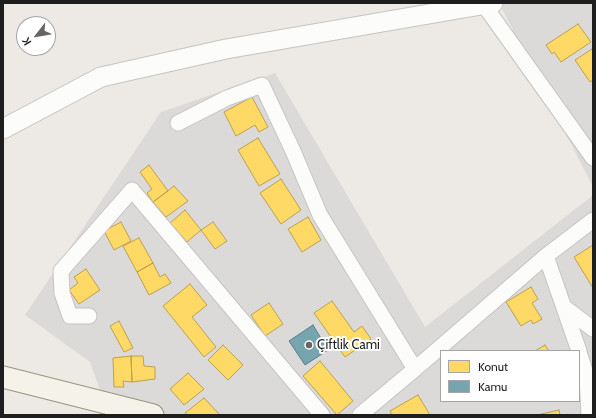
<!DOCTYPE html>
<meta charset="utf-8">
<style>
body{margin:0}
#map{position:relative;width:596px;height:418px;overflow:hidden;background:#edeae6;font-family:Cabin,sans-serif}
canvas{display:block}
.frame{position:absolute;inset:0;border:4px solid #1e1e1e;pointer-events:none}
.legend{position:absolute;left:440px;top:350px;width:140px;height:52px;box-sizing:border-box;background:#fff;border:1px solid #a5a5a5;margin:0;padding:5px 7px;list-style:none;font-size:12px;color:#1e1e1e}
.legend li{display:flex;align-items:center;gap:8px;height:20px}
.legend b{width:20px;border:1px solid #a5a5a5}
.north{position:absolute;left:16px;top:16px;width:40px;height:40px;box-sizing:border-box;background:#fff;border:1px solid #a5a5a5;border-radius:50%;rotate:239deg;font-size:11px;font-weight:700;line-height:16px;text-align:center;color:#1e1e1e}
.north::after{content:'';display:block;margin:auto;width:14px;height:18px;background:#666564;clip-path:polygon(50% 0,100% 100%,50% 72%,0 100%)}
</style>
<div id="map">
<canvas width="596" height="418"></canvas>
<div class="frame"></div>
<ul class="legend">
<li><b style="height:11px;background:#ffd966"></b>Konut</li>
<li><b style="height:11px;background:#76a5af"></b>Kamu</li>
</ul>
<div class="north">K</div>
</div>
<script>
const g = document.querySelector('canvas').getContext('2d');
g.lineJoin = 'round';
function paint(path, color) {
  g.fillStyle = color;
  g.fill(path, 'evenodd');
}
function poly(rows) {
  const path = new Path2D();
  for (const r of rows) {
    path.moveTo(r[0], r[1]);
    for (let i = 2; i < r.length; i += 2) path.lineTo(r[i], r[i + 1]);
  }
  return path;
}
function strokePath(path, color, width, dash) {
  g.strokeStyle = color;
  g.lineWidth = width;
  g.lineCap = dash ? 'butt' : 'round';
  g.setLineDash(dash || []);
  g.stroke(path);
}
function write(font, color, halo, rows, align = 'center') {
  g.font = font + ' Cabin,sans-serif';
  g.lineWidth = 4;
  g.setLineDash([]);
  g.textBaseline = 'middle';
  g.strokeStyle = halo;
  g.fillStyle = color;
  for (const [text, x, y, turn = 0] of rows) {
    g.save();
    g.translate(x, y);
    g.rotate((+turn || 0) * Math.PI / 180);
    g.textAlign = isNaN(turn) ? turn : align;
    if (halo) g.strokeText(text, 0, 0);
    g.fillText(text, 0, 0);
    g.restore();
  }
}
paint(poly([
 [499,3,593,3,593,187],
 [275,73,425,327,593,195,593,415,109,415,90,362,25,315,161,112],
 [441,351,579,351,579,401,441,401]
]), '#dcdad8');
const homes = poly([
 [578,24,591,42,561,62,554,52,552,54,546,45,578,24],
 [592,49,593,50,593,80,590,82,575,60,592,49],
 [252,97,268,127,259,132,255,125,236,136,224,112,252,97],
 [258,138,280,174,259,186,238,150,258,138],
 [149,165,168,191,153,202,147,193,152,189,140,172,149,165],
 [281,179,301,210,281,224,260,193,281,179],
 [174,186,188,201,166,217,153,202,174,186],
 [185,210,201,230,187,242,170,223,185,210],
 [308,217,321,240,302,252,288,229,308,217],
 [121,222,131,241,114,250,104,231,121,222],
 [213,222,227,241,215,249,201,230,213,222],
 [139,238,153,263,137,272,123,246,139,238],
 [593,245,593,288,574,257,593,245],
 [153,263,160,277,165,274,171,283,149,295,137,272,153,263],
 [86,269,100,290,79,304,69,290,78,283,74,277,86,269],
 [190,284,207,305,192,317,216,347,204,357,163,306,190,284],
 [531,287,538,299,532,303,542,319,533,324,531,320,521,326,506,302,531,287],
 [332,301,354,332,362,326,371,339,345,357,314,313,332,301],
 [269,303,283,324,265,336,251,315,269,303],
 [119,321,133,348,124,352,110,326,119,321],
 [223,345,243,365,228,380,208,360,223,345],
 [545,345,549,351,535,351,545,345],
 [131,356,132,382,123,381,124,387,114,387,113,358,131,356],
 [131,356,143,356,144,366,155,367,155,379,132,382,131,356],
 [320,361,353,401,337,415,303,376,320,361],
 [188,373,204,389,184,405,170,389,188,373],
 [418,395,430,415,392,415,390,411,418,395],
 [204,398,220,415,187,415,185,413,204,398],
 [559,410,560,415,537,415,559,410]
]);
paint(homes, '#ffd966');
strokePath(homes, '#bca150', 1);
const public = poly([
 [313,325,328,350,305,365,289,341,313,325]
]);
paint(public, '#76a5af');
strokePath(public, '#5c7c84', 1);
const minor = poly([
 [484,5,593,158],
 [178,123,227,98,262,85,293,151,320,215,415,369],
 [546,256,579,351],
 [564,307,593,329],
 [89,316,70,316,62,293,61,271,132,190,322,415],
 [579,352,587,377,589,415],
 [360,415,415,369,546,256,593,220]
]);
const tertiary = poly([
 [3,129,101,77,226,49,493,3]
]);
const secondary = poly([
 [3,377,153,415]
]);
strokePath(minor, '#c5c4c2', 17);
strokePath(tertiary, '#c5c4c2', 21);
strokePath(secondary, '#97967e', 23);
strokePath(minor, '#fcfcfb', 15);
strokePath(tertiary, '#fcfcfb', 19);
strokePath(secondary, '#f4f2e9', 21);
for (const [x, y, r, color] of [
 [309,345,4,"#666564"]
]) {
  const dot = new Path2D();
  dot.arc(x, y, r, 0, 2 * Math.PI);
  g.fillStyle = color;
  g.fill(dot);
  strokePath(dot, '#fff', 1.5);
}
write('13px', '#1e1e1e', '#fff', [
 ["Çiftlik Cami",317,345]
], 'left');
</script>
